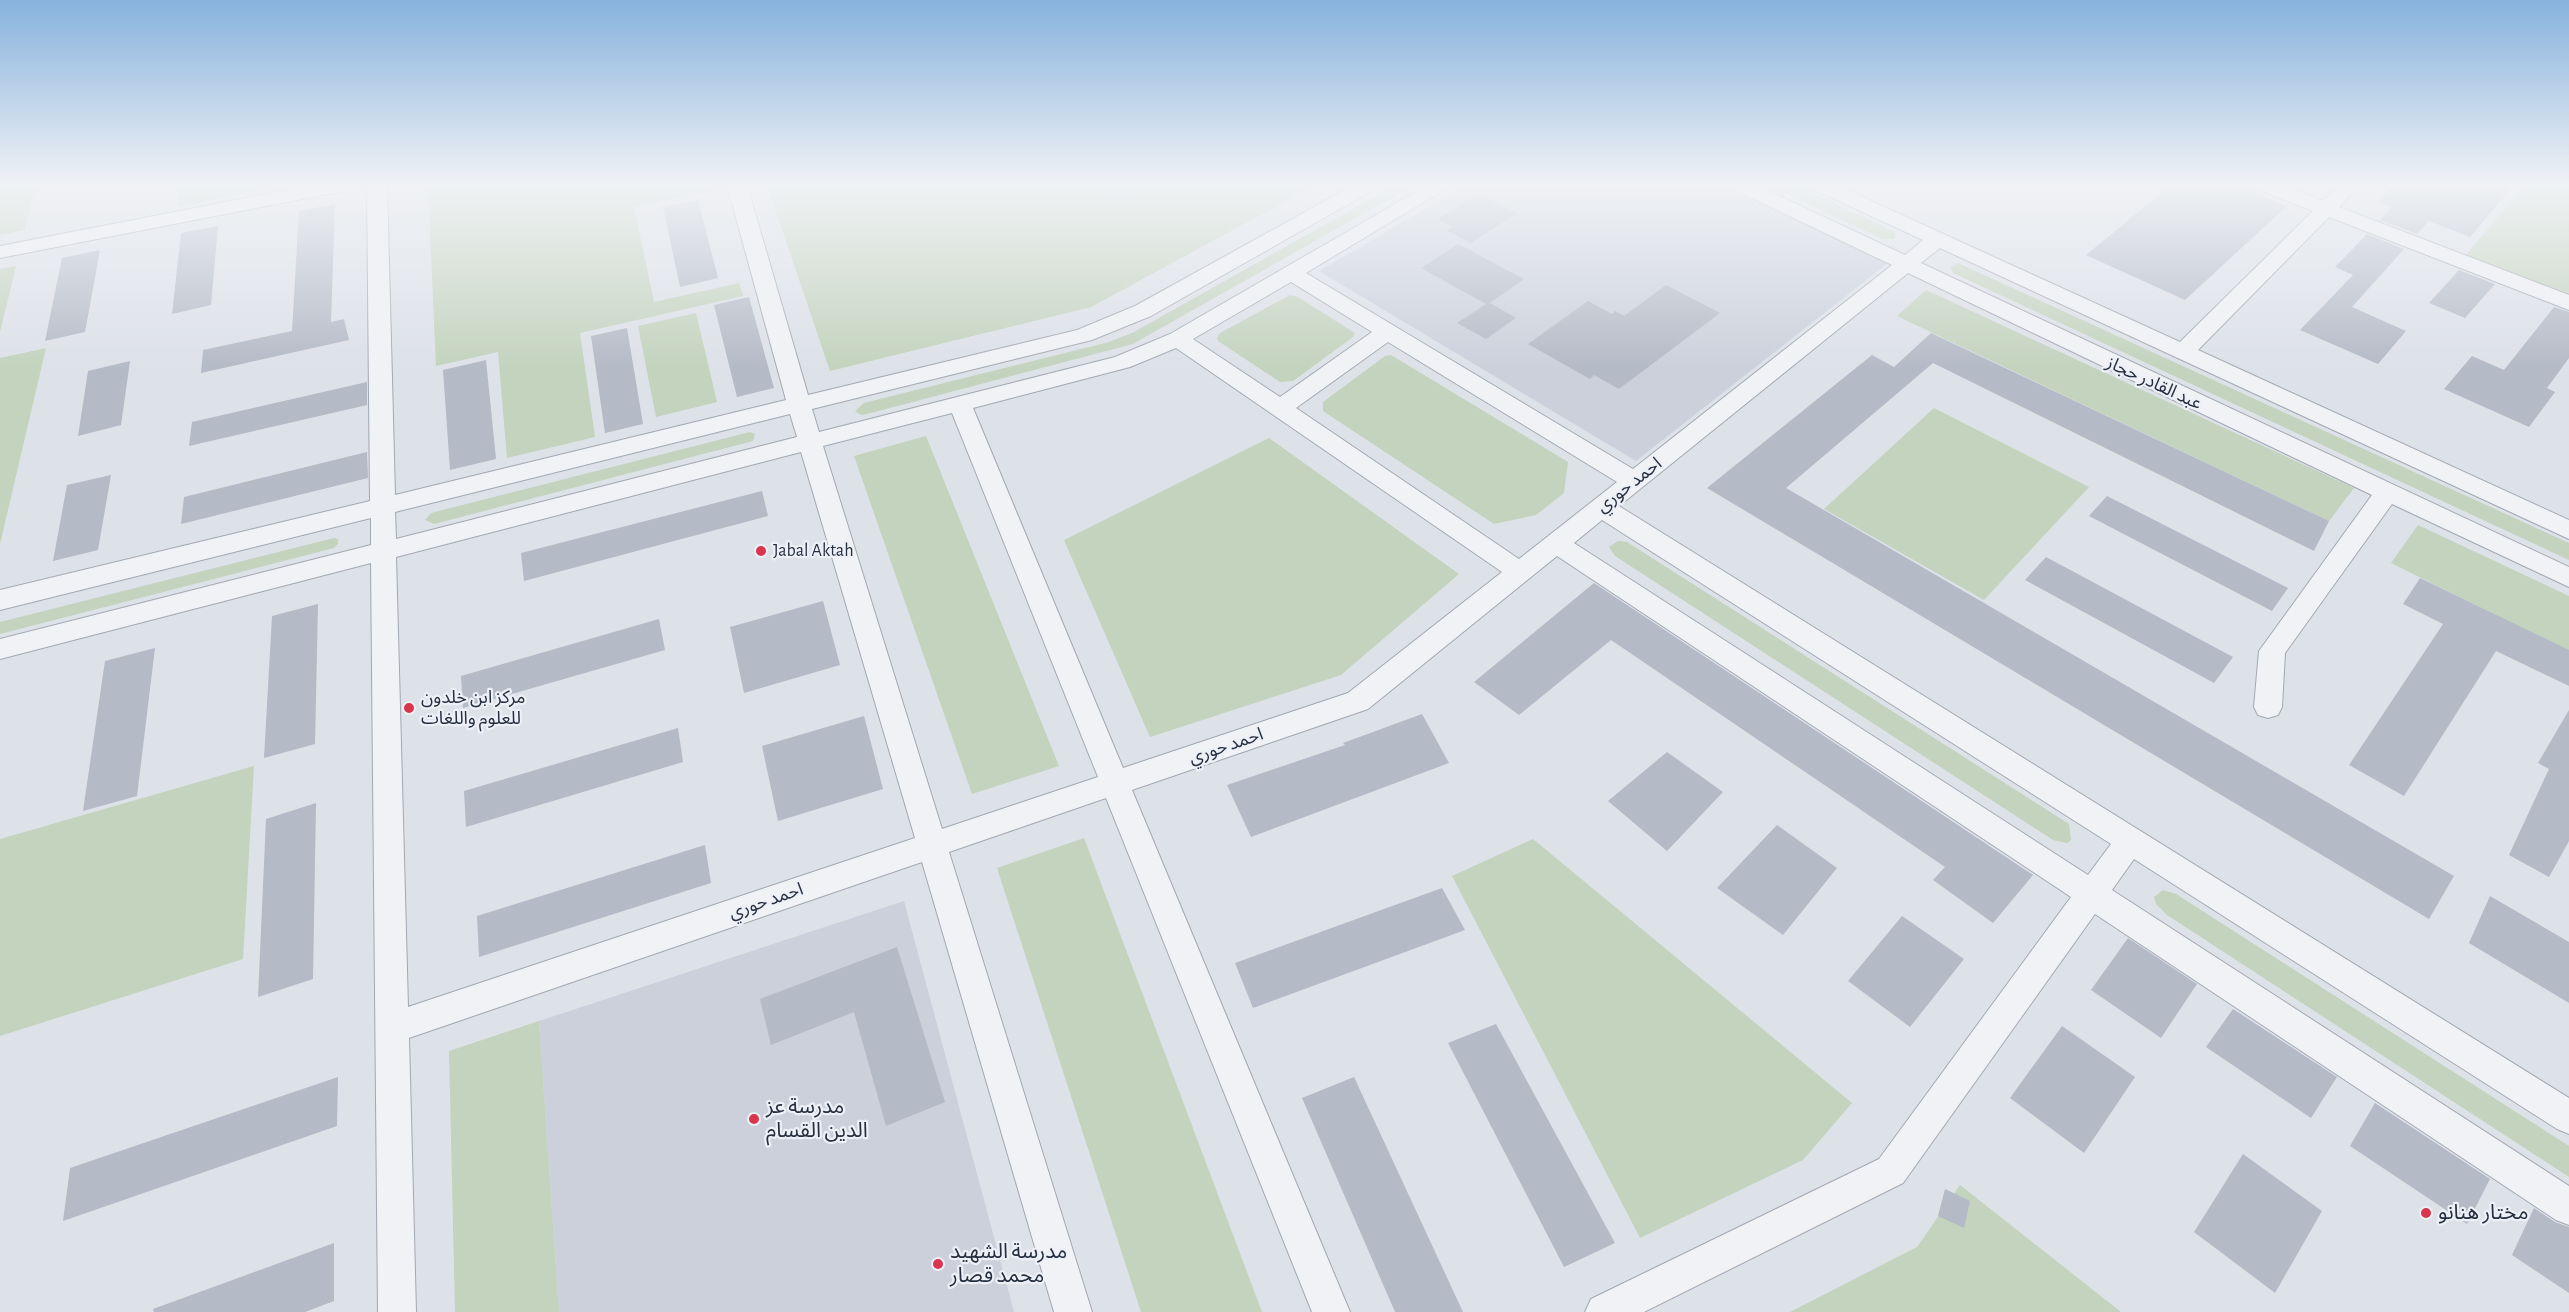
<!DOCTYPE html>
<meta charset="utf-8">
<style>
body{margin:0}
canvas{display:block;background:#dde1e8}
</style>
<canvas width="2569" height="1312"></canvas>
<script>
const g = document.querySelector('canvas').getContext('2d');
g.lineJoin = 'round';
function paint(path, color) {
  g.fillStyle = color;
  g.fill(path, 'evenodd');
}
function poly(rows) {
  const path = new Path2D();
  for (const r of rows) {
    path.moveTo(r[0], r[1]);
    for (let i = 2; i < r.length; i += 2) path.lineTo(r[i], r[i + 1]);
  }
  return path;
}
function strokePath(path, color, width, dash) {
  g.strokeStyle = color;
  g.lineWidth = width;
  g.lineCap = dash ? 'butt' : 'round';
  g.setLineDash(dash || []);
  g.stroke(path);
}
function write(font, color, halo, rows, align = 'center') {
  g.font = font + ' "Alegreya Sans","Noto Sans Arabic",sans-serif';
  g.lineWidth = 4.5;
  g.setLineDash([]);
  g.textBaseline = 'middle';
  g.strokeStyle = halo;
  g.fillStyle = color;
  for (const [text, x, y, turn = 0] of rows) {
    g.save();
    g.translate(x, y);
    g.rotate((+turn || 0) * Math.PI / 180);
    g.textAlign = isNaN(turn) ? turn : align;
    if (halo) g.strokeText(text, 0, 0);
    g.fillText(text, 0, 0);
    g.restore();
  }
}
paint(poly([
 [1466,185,1727,185,1888,263,1636,461,1319,271],
 [904,901,1014,1312,559,1312,539,1021]
]), '#cbd0db');
paint(poly([
 [0,185,36,185,25,230,0,235],
 [180,185,269,185,269,189,177,207],
 [450,185,719,185,720,189,634,207,654,302,739,283,743,296,580,333,595,437,507,458,498,352,436,366,428,189],
 [767,185,1316,185,1091,307,830,371],
 [1395,185,1414,185,1133,344,867,414,861,415,855,411,864,403,1109,342,1134,332],
 [1768,185,1795,185,1893,231,1896,236,1893,239,1882,239],
 [2525,185,2569,185,2569,304,2460,262],
 [1958,263,2569,543,2569,560,1953,273,1950,267],
 [16,266,0,332,0,269],
 [1926,290,2354,488,2329,521,1897,316],
 [1290,295,1298,297,1355,333,1353,337,1293,381,1280,382,1218,341,1217,338,1220,333],
 [696,313,717,402,656,417,638,326],
 [46,348,0,544,0,358],
 [1391,355,1568,462,1564,493,1536,515,1494,524,1323,411,1323,402,1385,356],
 [1934,408,2089,487,1984,600,1824,509],
 [750,432,755,434,753,441,434,524,425,520,431,513],
 [926,436,1059,766,972,794,854,456],
 [1269,438,1459,574,1341,675,1150,737,1064,540],
 [2418,525,2569,596,2569,651,2391,563],
 [334,538,338,539,338,544,334,548,0,634,0,622],
 [1618,541,1627,542,2069,824,2071,840,2067,843,2053,840,1615,556,1609,547],
 [254,766,243,959,0,1036,0,839],
 [1084,838,1262,1312,1141,1312,997,868],
 [1533,839,1852,1103,1803,1160,1640,1238,1452,876],
 [2163,890,2176,894,2569,1146,2569,1177,2167,915,2156,904,2154,897],
 [539,1021,559,1312,455,1312,449,1051],
 [1960,1185,2121,1312,1790,1312,1917,1247]
]), '#c3d3bd');
paint(poly([
 [2171,185,2237,185,2287,206,2185,300,2086,255],
 [2394,185,2514,185,2470,237,2429,221,2417,234,2380,220,2392,207,2378,202],
 [1479,194,1517,213,1471,243,1447,231,1453,227,1438,219],
 [698,200,718,278,680,287,663,207],
 [335,204,331,322,344,319,349,340,201,373,203,350,292,331,299,211],
 [218,226,211,305,172,314,181,233],
 [2367,234,2404,249,2352,307,2406,331,2378,364,2300,330,2353,275,2335,267],
 [1458,244,1524,279,1490,303,1516,318,1486,339,1457,323,1486,304,1421,268],
 [100,250,85,332,45,341,62,258],
 [2459,270,2495,284,2465,318,2429,303],
 [1666,285,1720,313,1619,389,1594,375,1590,379,1528,344,1588,301,1612,314,1615,311,1624,316],
 [749,297,774,388,737,397,714,305],
 [2554,307,2569,312,2569,358,2547,388,2555,392,2529,427,2444,389,2472,356,2504,370],
 [627,328,643,424,605,433,591,336],
 [1931,333,2329,521,2314,551,1933,363,1786,488,2454,876,2429,919,1707,488,1872,355,1894,367],
 [486,360,496,459,450,470,443,370],
 [130,361,121,425,78,436,88,371],
 [367,382,367,405,189,446,192,422],
 [367,452,368,478,181,524,184,497],
 [111,475,98,550,53,561,67,485],
 [762,491,768,516,524,581,521,553],
 [2107,496,2288,588,2272,611,2089,516],
 [2046,557,2233,657,2214,683,2025,580],
 [2420,578,2569,650,2569,686,2496,651,2404,796,2349,765,2443,624,2403,604],
 [1594,583,2033,875,1993,923,1933,880,1945,867,1611,640,1519,715,1474,682],
 [823,601,840,665,744,693,730,627],
 [318,604,315,744,264,758,272,616],
 [659,619,665,650,463,708,461,676],
 [155,648,137,796,83,811,105,661],
 [2569,710,2569,841,2549,877,2509,855,2549,769,2538,763],
 [1422,714,1449,763,1251,837,1227,785,1345,745,1343,743],
 [864,716,883,789,778,821,762,746],
 [678,728,683,762,466,827,464,791],
 [1667,752,1723,792,1667,851,1608,801],
 [316,803,313,979,258,997,266,819],
 [1777,825,1837,868,1783,935,1717,888],
 [705,845,711,883,479,957,477,916],
 [1442,888,1465,930,1253,1008,1235,963],
 [2490,896,2569,942,2569,1003,2469,943],
 [1902,916,1964,959,1910,1027,1848,981],
 [2128,938,2197,984,2161,1038,2091,990],
 [897,947,945,1102,886,1126,854,1012,771,1045,760,999],
 [2233,1009,2337,1077,2311,1118,2206,1047],
 [1496,1024,1615,1243,1564,1267,1448,1043],
 [2062,1026,2135,1077,2084,1153,2010,1098],
 [338,1077,337,1126,63,1221,70,1168],
 [1354,1077,1463,1312,1395,1312,1302,1098],
 [2375,1103,2490,1179,2467,1224,2350,1146],
 [2243,1154,2322,1211,2275,1293,2194,1232],
 [1945,1189,1970,1201,1964,1228,1938,1216],
 [2534,1208,2555,1222,2569,1227,2569,1293,2512,1255],
 [334,1243,334,1301,305,1312,154,1312,153,1309]
]), '#b4bac6');
const minor = poly([
 [313,185,353,185,343,191,0,258,0,246,313,185],
 [367,185,387,185,395,495,786,400,727,185,747,185,808,395,1077,330,1135,306,1354,185,1378,185,1375,189,1151,316,1092,340,812,409,819,432,1115,357,1170,334,1428,185,1452,185,1306,273,1633,469,1892,265,1733,189,1730,185,1756,185,1905,255,1923,240,1813,189,1810,185,1836,185,2180,342,2313,211,2257,189,2254,185,2282,185,2323,201,2339,185,2360,185,2339,207,2569,295,2569,310,2329,217,2198,350,2569,520,2569,539,1940,248,1921,263,2569,567,2569,587,2392,504,2285,653,2282,707,2278,715,2268,718,2258,715,2254,707,2259,651,2372,495,1908,273,1619,506,2569,1098,2569,1134,2557,1129,2134,859,2112,890,2569,1186,2569,1225,2556,1220,2095,914,1903,1183,1644,1312,1585,1312,1591,1299,1879,1159,2071,897,1557,556,1368,709,1132,790,1350,1312,1312,1312,1106,798,949,852,1092,1312,1054,1312,922,862,409,1038,416,1312,378,1312,371,563,0,659,0,639,371,545,371,518,0,610,0,590,370,501,367,185],
 [1291,282,1372,332,1280,397,1193,339,1291,282],
 [1388,342,1617,482,1519,559,1296,408,1388,342],
 [1176,348,1502,572,1348,693,1123,768,973,408,1130,367,1176,348],
 [952,413,1098,777,942,829,823,446,952,413],
 [790,414,797,437,396,539,395,512,790,414],
 [801,452,915,838,408,1007,396,557,801,452],
 [1602,520,2111,844,2088,875,1574,543,1602,520]
]);
strokePath(minor, '#a2a8b2', 2);
strokePath(poly([
 [1090,185,1111,198,1135,185]
]), '#bbbfc7', 3, [4, 4]);
paint(minor, '#f0f2f6');
const sky = g.createLinearGradient(0, 0, 0, 369);
sky.addColorStop(0, '#87b2dd');
sky.addColorStop(0.5, '#f0f2f5');
sky.addColorStop(1, '#f0f2f500');
g.fillStyle = sky;
g.fillRect(0, 0, 2569, 369);
for (const [x, y, r, color] of [
 [761,551,6,"#d9364d"],
 [409,708,6,"#d9364d"],
 [754,1119,6,"#d9364d"],
 [2426,1213,6,"#d9364d"],
 [938,1264,6,"#d9364d"]
]) {
  const dot = new Path2D();
  dot.arc(x, y, r, 0, 2 * Math.PI);
  g.fillStyle = color;
  g.fill(dot);
  strokePath(dot, '#edf0f6', 2);
}
write('18px', '#252f40', '#edf0f6', [
 ["عبد القادر حجاز",2154,383,25],
 ["احمد حوري",1629,485,-38],
 ["احمد حوري",1226,746,-19],
 ["احمد حوري",766,901,-19]
]);
write('18px', '#252f40', '#edf0f6', [
 ["Jabal Aktah",773,551],
 ["مركز ابن خلدون",421,698],
 ["للعلوم واللغات",421,719]
], 'left');
write('21px', '#252f40', '#edf0f6', [
 ["مدرسة عز",766,1107],
 ["الدين القسام",766,1131],
 ["مختار هنانو",2438,1213],
 ["مدرسة الشهيد",950,1252],
 ["محمد قصار",950,1276]
], 'left');
</script>
